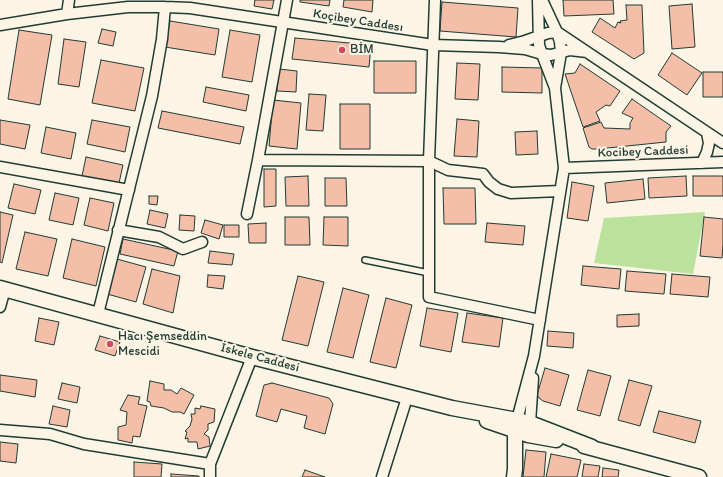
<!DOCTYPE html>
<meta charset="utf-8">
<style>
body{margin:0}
canvas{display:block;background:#fcf5e5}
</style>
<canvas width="723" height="477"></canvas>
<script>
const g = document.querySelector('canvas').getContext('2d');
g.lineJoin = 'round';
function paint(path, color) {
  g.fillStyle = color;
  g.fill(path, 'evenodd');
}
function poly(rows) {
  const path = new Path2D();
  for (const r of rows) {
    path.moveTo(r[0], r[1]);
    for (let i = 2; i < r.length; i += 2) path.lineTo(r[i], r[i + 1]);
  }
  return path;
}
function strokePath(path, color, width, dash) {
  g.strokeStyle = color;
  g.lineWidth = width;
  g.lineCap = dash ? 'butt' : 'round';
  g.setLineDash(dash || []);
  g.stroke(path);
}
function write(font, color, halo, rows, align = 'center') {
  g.font = font + ' Itim,sans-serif';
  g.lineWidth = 4;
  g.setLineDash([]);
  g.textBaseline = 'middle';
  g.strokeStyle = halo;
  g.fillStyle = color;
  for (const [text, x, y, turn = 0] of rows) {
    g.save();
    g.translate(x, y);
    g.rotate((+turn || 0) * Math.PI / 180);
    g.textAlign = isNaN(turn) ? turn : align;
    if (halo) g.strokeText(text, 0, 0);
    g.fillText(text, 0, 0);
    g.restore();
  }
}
paint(poly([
 [705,212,693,274,594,263,604,218]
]), '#bbe29d');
const building = poly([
 [255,0,274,0,272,9,254,6,255,0],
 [300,0,330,0,329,6,300,2,300,0],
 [344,0,373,0,372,12,343,7,344,0],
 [563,0,613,0,614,14,564,16,563,0],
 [442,2,518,8,516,37,440,31,442,2],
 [692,4,695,47,672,49,669,6,692,4],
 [626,5,642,5,644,53,634,59,592,32,600,18,615,28,618,22,621,23,620,21,627,20,626,5],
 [170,21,219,29,215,55,165,47,170,21],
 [102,29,116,32,113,46,98,43,102,29],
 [19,30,52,35,40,105,8,99,19,30],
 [230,30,260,35,252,82,222,77,230,30],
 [295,38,371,45,369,67,292,59,295,38],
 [64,39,86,42,79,87,58,84,64,39],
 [672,53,702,73,687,95,658,75,672,53],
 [101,60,144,68,135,111,92,103,101,60],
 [374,61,416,61,416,93,374,93,374,61],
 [457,63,480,64,478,100,455,99,457,63],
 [580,64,620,91,610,106,606,105,596,112,600,121,583,127,565,74,575,73,580,64],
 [502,67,542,68,542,93,502,92,502,67],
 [279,69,297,71,296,92,277,91,279,69],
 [703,72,723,72,723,97,703,97,703,72],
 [206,87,249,95,246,111,203,102,206,87],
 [309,94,326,95,323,131,306,130,309,94],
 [632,99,671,126,666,132,666,142,598,149,592,149,589,147,583,128,601,122,604,128,630,129,630,123,633,118,622,113,632,99],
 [273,100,301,103,297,149,269,146,273,100],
 [340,104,370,104,370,149,340,149,340,104],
 [162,111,244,127,240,144,158,128,162,111],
 [457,119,479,121,477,157,454,156,457,119],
 [0,120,30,125,25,149,0,144,0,120],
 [92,120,130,127,125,152,87,144,92,120],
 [46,127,76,133,71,159,41,153,46,127],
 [537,131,538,154,516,155,515,132,537,131],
 [86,157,123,165,119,183,82,176,86,157],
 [264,169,276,169,276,206,264,207,264,169],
 [308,176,309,206,286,206,285,177,308,176],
 [686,176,687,196,649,198,648,178,686,176],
 [693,176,723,176,723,196,693,196,693,176],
 [325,178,346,178,347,206,325,206,325,178],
 [643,179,645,199,607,203,605,183,643,179],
 [572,182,594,186,588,221,567,218,572,182],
 [14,184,41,190,35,214,8,208,14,184],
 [443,188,475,188,476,224,444,224,443,188],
 [55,193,79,198,73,225,49,220,55,193],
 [149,196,158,196,157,205,149,204,149,196],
 [90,198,114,203,108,231,84,225,90,198],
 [150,210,168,214,165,228,147,224,150,210],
 [0,212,13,215,2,263,0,262,0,212],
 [180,215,195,216,194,231,179,230,180,215],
 [285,217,309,217,310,245,285,245,285,217],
 [324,217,348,217,348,246,323,245,324,217],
 [704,217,723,219,723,244,722,258,700,256,704,217],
 [205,220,223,225,219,239,201,233,205,220],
 [266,223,266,243,249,243,248,224,266,223],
 [487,223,525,226,523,245,485,242,487,223],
 [224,225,239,225,239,237,224,237,224,225],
 [25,232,57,239,48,276,16,269,25,232],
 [72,239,105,247,96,286,63,278,72,239],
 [123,239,178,251,174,266,120,254,123,239],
 [210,251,234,254,232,265,208,263,210,251],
 [117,259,146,267,136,302,107,294,117,259],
 [583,266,621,269,619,289,581,285,583,266],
 [152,269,180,276,173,313,143,304,152,269],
 [627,271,666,274,664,294,625,291,627,271],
 [672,274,710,277,708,297,670,294,672,274],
 [208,275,225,276,223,289,207,287,208,275],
 [298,276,324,282,308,346,282,340,298,276],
 [343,288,369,295,353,358,327,352,343,288],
 [386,298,412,305,396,368,370,362,386,298],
 [427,308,458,313,451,352,420,346,427,308],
 [467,313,503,318,499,347,462,342,467,313],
 [639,314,639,326,617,327,617,315,639,314],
 [39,318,59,322,54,345,35,341,39,318],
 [548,331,574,333,573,348,547,346,548,331],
 [100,336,120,342,115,356,95,350,100,336],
 [545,368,569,375,560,406,543,401,539,398,537,395,545,368],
 [588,370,611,376,600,416,577,410,588,370],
 [0,375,37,380,35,397,0,391,0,375],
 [629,380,652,386,640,426,618,420,629,380],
 [150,381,164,384,164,390,171,390,177,394,181,388,194,395,184,414,180,412,172,412,164,408,151,406,150,402,147,401,150,381],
 [62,383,80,387,77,403,58,399,62,383],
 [272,383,329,398,333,404,325,434,304,428,307,416,281,409,277,422,256,416,264,385,272,383],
 [128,395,140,397,138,404,147,406,140,437,133,436,132,443,118,440,118,427,126,425,127,412,120,410,128,395],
 [53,406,70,410,67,427,49,424,53,406],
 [201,406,215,409,214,422,208,424,208,430,204,434,209,437,210,446,198,449,197,442,188,442,188,438,185,439,187,432,185,431,190,426,192,419,191,414,195,414,195,408,200,409,201,406],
 [659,411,701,421,695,443,653,432,659,411],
 [0,442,18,444,16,463,0,461,0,442],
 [526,450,546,452,544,477,523,477,526,450],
 [551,454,581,460,577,477,546,477,551,454],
 [134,462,162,464,161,477,134,477,134,462],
 [584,464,600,466,598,477,582,477,584,464],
 [603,468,619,470,618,477,602,477,603,468],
 [305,470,325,477,302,477,305,470],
 [171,474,199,476,199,477,171,477,171,474]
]);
paint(building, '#f5bea8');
strokePath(building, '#1f3d34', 1);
const lane = poly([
 [365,260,429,273]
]);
const street = poly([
 [435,0,429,161,429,297,540,320],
 [538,0,539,45,542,54,555,88],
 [67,14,69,0],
 [0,25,67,14,128,7,165,7,190,8,433,45,499,47,525,49,542,54,551,55,570,50,587,52],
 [509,45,525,41,548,33,557,32,723,143],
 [258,160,429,161,448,170,483,174,489,182,498,189,511,193,560,191],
 [702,163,707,152,709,143,707,133],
 [0,167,129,190],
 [564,168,723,162],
 [247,214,258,160,287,0],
 [118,230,159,237,183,249,202,242],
 [0,307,5,289],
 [98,314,152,96,162,39,165,7],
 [517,420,534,356,564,168,555,88,561,53,560,42,557,32,542,0],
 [530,423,533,378],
 [0,430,50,434,84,444,210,464],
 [210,477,210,464,252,357],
 [382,477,405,404]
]);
const secondary = poly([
 [0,288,252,357,452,408,517,420,530,423,592,447],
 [487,421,528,435,556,440],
 [584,446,699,477],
 [514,477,515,469,515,431,516,424]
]);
strokePath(lane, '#1f3d34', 8);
strokePath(street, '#1f3d34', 13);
strokePath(secondary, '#1f3d34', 17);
strokePath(lane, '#fcf5e5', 5);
strokePath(street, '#fcf5e5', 10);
strokePath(secondary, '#fcf5e5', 14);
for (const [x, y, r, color] of [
 [342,50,4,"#d1495b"],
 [110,344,4,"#d1495b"]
]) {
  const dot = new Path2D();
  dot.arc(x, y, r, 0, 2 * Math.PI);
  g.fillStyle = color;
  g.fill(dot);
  strokePath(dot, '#fcf5e5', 1.5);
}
write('13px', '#1f3d34', '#fcf5e5', [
 ["Koçibey Caddesı",358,21,9],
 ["Kocibey Caddesi",643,152,-2],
 ["İskele Caddesi",260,358,15]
]);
write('13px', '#1f3d34', '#fcf5e5', [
 ["BİM",350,50],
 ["Hacı Şemseddin",118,337],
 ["Mescidi",118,352]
], 'left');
</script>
